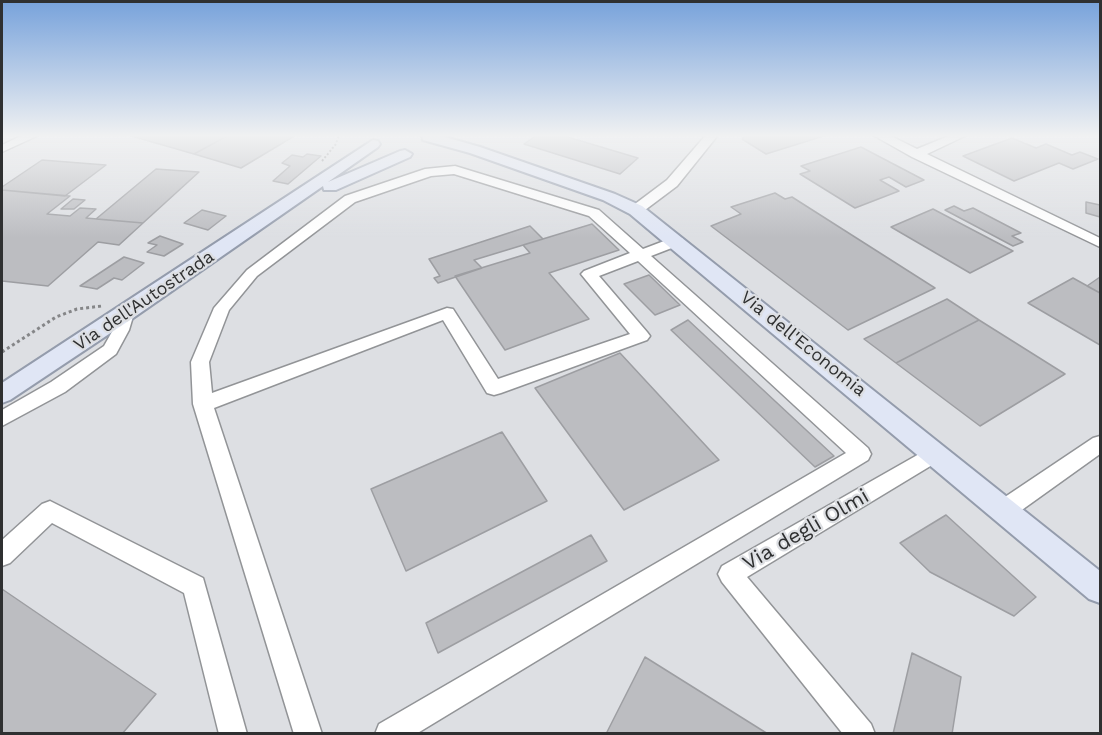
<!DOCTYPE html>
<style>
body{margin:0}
#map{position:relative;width:1102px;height:735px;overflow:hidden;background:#dddfe3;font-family:"Work Sans",sans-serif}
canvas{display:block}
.frame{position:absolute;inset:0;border:3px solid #2f3031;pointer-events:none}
</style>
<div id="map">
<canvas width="1102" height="735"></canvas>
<div class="frame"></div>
</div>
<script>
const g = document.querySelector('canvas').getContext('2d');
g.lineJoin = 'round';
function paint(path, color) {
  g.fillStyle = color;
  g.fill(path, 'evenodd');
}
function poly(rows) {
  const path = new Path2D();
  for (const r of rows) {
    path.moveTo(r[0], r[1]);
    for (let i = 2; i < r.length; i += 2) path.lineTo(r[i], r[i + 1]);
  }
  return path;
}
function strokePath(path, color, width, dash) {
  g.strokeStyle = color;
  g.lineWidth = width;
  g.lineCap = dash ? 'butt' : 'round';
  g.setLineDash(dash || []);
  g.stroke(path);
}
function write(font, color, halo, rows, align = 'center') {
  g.font = font + ' "Work Sans",sans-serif';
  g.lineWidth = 4.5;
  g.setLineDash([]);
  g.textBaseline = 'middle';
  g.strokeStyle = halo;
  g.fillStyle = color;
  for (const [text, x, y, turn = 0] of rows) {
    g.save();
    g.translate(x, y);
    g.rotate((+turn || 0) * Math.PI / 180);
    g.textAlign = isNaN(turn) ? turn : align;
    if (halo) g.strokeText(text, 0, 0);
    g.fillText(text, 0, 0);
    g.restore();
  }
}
const building = poly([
 [128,135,229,135,194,154,128,135],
 [229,135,296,135,241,168,194,154,229,135],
 [537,135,561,135,638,158,620,174,524,144,537,135],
 [746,135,827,135,766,154,742,139,746,135],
 [1012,138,1036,148,1046,144,1072,155,1080,152,1098,159,1073,169,1059,163,1014,181,963,156,1012,138],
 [861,147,924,180,906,187,889,177,880,180,899,191,855,208,800,174,810,171,801,166,861,147],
 [307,154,321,156,288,184,273,181,290,166,282,163,292,155,303,157,307,154],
 [42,160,106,165,65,196,2,190,2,187,42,160],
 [156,169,199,172,143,223,96,219,156,169],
 [2,190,70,196,47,214,70,216,80,208,96,209,86,218,143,223,119,245,98,242,48,286,2,281,2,190],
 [775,193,785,199,792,197,935,288,848,330,711,226,741,214,731,207,775,193],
 [73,199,85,200,74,209,61,209,73,199],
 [1086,202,1100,205,1100,217,1086,213,1086,202],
 [954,206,964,211,973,208,1021,233,1012,236,1023,242,1013,246,945,210,954,206],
 [933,209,1013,251,970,273,891,227,933,209],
 [202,210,226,216,208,230,184,223,202,210],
 [592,224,619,250,549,273,589,319,505,350,455,276,530,253,523,245,592,224],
 [530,226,543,239,474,260,482,268,438,283,434,278,440,276,429,259,530,226],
 [160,236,183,244,164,256,147,252,157,245,148,243,160,236],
 [124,257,144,263,122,280,114,278,97,289,80,286,124,257],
 [649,275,680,305,655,315,624,284,649,275],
 [1100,277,1100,293,1087,286,1100,277],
 [1073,278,1100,293,1100,345,1028,303,1073,278],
 [947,299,979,320,896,363,864,339,947,299],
 [688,320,834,456,815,467,671,330,688,320],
 [979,320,1065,374,980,426,896,363,979,320],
 [620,353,719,460,624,510,535,388,620,353],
 [502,432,547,501,406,571,371,489,502,432],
 [946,515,1036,597,1014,616,930,572,900,543,946,515],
 [591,535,607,561,438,653,426,623,591,535],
 [2,589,156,694,122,734,2,734,2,589],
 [912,653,961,677,952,734,893,734,912,653],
 [645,657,768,734,606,734,645,657]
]);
paint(building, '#bcbdc1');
strokePath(building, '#9d9ea2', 1.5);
const minor = poly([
 [23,135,39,135,2,152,2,145,23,135],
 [706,135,718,135,677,186,641,213,631,213,629,210,631,207,667,180,706,135],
 [873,135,889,135,917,149,951,135,967,135,927,154,1100,238,1100,247,912,157,873,135],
 [455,166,599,210,643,249,672,238,682,238,684,241,682,244,651,256,868,448,871,454,868,460,416,734,375,734,379,724,846,453,638,261,599,276,647,332,650,336,647,340,501,393,494,395,487,393,443,320,214,408,322,734,294,734,193,404,191,362,214,308,247,270,345,196,425,169,455,166],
 [454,174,589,216,630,253,584,271,581,274,630,334,498,379,453,309,447,308,212,393,209,362,229,310,257,276,355,202,431,176,454,174],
 [126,308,132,309,134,313,129,330,116,354,65,392,2,426,2,410,51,382,104,346,113,330,118,313,120,309,126,308],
 [1100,436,1100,454,1012,517,1004,520,996,517,993,510,996,503,1093,438,1100,436],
 [935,445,942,447,945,453,942,459,747,577,871,724,875,734,843,734,722,582,718,574,722,566,935,445],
 [50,501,203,578,247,734,219,734,184,593,52,523,10,563,2,566,2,540,42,504,50,501]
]);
const major = poly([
 [422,135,438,135,480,147,615,194,642,206,1100,571,1100,603,1089,599,630,214,603,200,470,153,423,140,422,135],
 [373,140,378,141,380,144,378,147,328,182,400,151,405,150,412,154,410,157,336,190,324,190,323,186,133,318,10,400,2,403,2,383,373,140]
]);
strokePath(minor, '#929497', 3);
strokePath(major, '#949cac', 4);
strokePath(poly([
 [322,161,336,144,339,135]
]), '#858688', 2, [2, 2]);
strokePath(poly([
 [2,352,56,317,77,309,102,306]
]), '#858688', 3, [3, 3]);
paint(minor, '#fff');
paint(major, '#e0e6f5');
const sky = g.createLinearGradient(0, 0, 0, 238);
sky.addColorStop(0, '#77a2db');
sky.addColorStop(0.57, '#f0f1f2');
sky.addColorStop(1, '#f0f1f200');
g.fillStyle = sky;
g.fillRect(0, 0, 1102, 238);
write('18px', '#2f3031', '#dddfe3', [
 ["Via dell'Autostrada",144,301,-34],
 ["Via dell'Economia",803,344,39]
]);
write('21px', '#2f3031', '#dddfe3', [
 ["Via degli Olmi",806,530,-30]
]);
</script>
